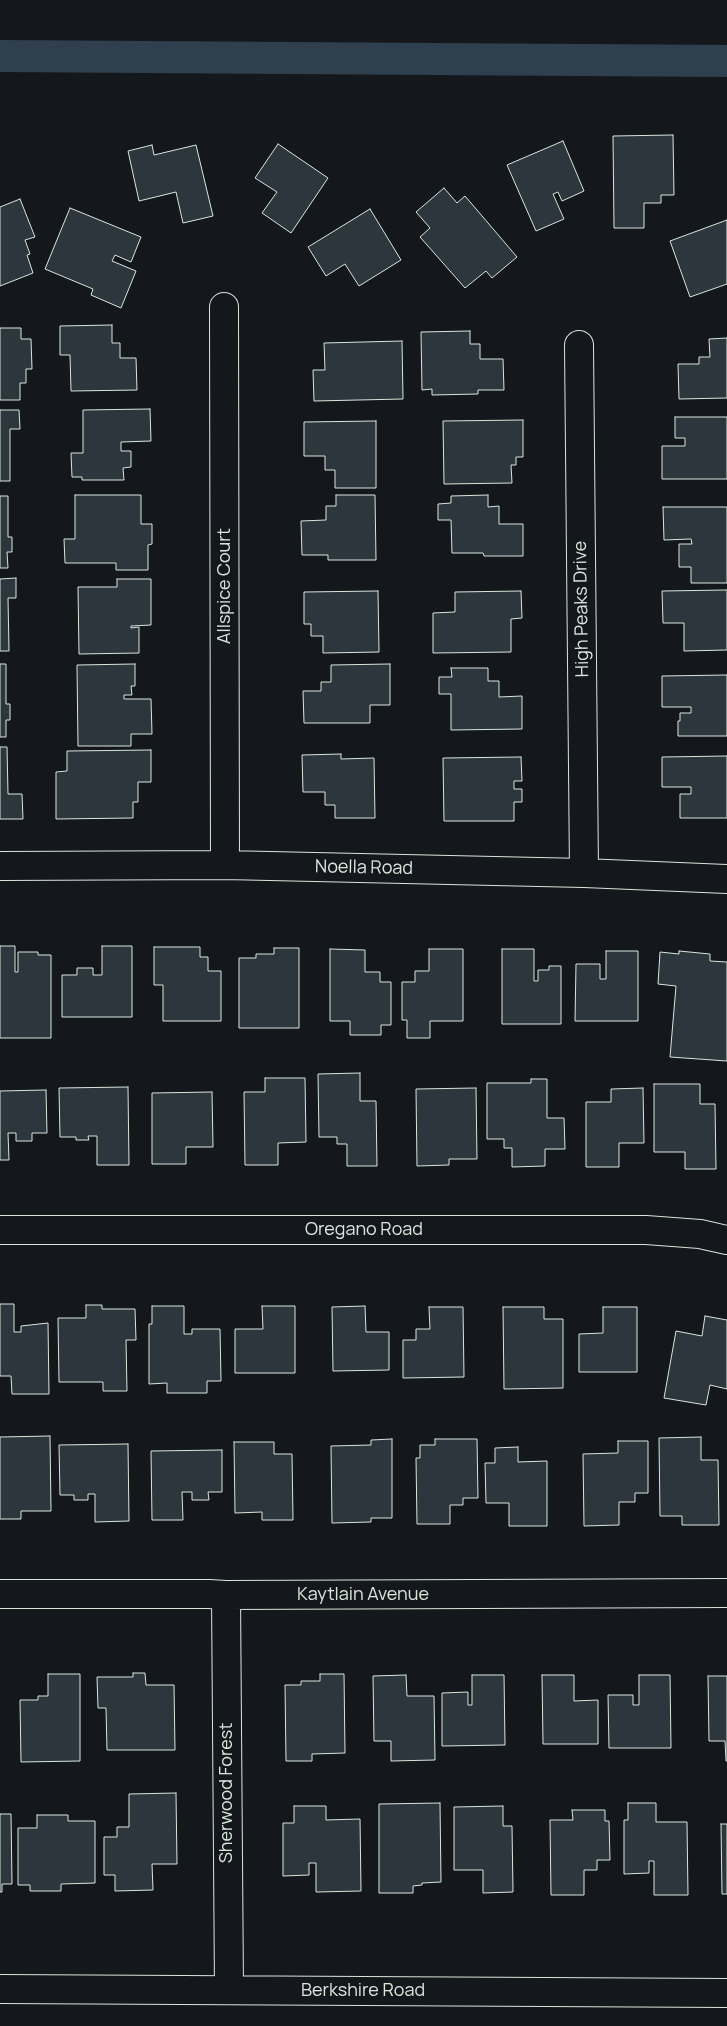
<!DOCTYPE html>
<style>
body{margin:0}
canvas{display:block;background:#14181c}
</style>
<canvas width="727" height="2026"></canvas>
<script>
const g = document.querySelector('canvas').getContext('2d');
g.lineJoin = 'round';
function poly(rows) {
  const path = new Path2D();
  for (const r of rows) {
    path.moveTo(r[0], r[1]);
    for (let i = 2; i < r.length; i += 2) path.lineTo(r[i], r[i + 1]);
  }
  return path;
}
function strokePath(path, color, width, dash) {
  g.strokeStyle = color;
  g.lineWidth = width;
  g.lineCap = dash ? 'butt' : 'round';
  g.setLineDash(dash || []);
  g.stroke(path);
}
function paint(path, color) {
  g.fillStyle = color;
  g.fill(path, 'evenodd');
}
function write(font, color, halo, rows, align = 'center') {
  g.font = font + ' Manrope,sans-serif';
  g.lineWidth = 4;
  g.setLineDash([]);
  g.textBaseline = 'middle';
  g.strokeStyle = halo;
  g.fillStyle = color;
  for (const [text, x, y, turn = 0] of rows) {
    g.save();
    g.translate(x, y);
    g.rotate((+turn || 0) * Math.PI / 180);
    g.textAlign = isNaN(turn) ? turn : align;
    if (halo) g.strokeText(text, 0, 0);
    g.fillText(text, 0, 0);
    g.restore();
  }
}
strokePath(poly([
 [0,56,727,61]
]), '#2f3f4d', 32);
const building = poly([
 [673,135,674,195,661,195,661,203,644,203,644,228,614,228,613,136,673,135],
 [563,141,584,191,562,201,558,192,553,194,564,219,536,231,507,165,563,141],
 [278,144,328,178,291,233,262,213,277,192,255,178,278,144],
 [152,145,154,155,196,145,213,216,183,223,176,192,139,201,128,151,152,145],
 [444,188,457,203,465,196,517,257,492,278,486,271,465,288,420,237,430,228,416,212,444,188],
 [20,199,35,237,25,240,30,254,27,255,33,273,0,286,0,207,20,199],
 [70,208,141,237,131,262,115,255,112,261,136,271,121,308,91,295,93,289,45,269,70,208],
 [370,209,401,260,359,286,345,264,326,276,308,247,370,209],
 [727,220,727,284,690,297,670,241,727,220],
 [112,325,112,343,120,343,120,358,136,358,137,390,71,391,70,355,60,355,60,326,112,325],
 [0,328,21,328,21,339,31,339,32,369,26,369,26,383,20,383,20,400,0,400,0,328],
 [470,331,470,344,480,344,480,359,503,359,504,390,478,390,478,394,432,395,432,389,422,390,421,332,470,331],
 [727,338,727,398,679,399,678,364,699,364,699,357,710,357,709,339,727,338],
 [402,341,403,399,314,401,313,370,325,370,324,343,402,341],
 [150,409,151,441,121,442,121,451,131,451,131,467,123,468,124,480,82,480,82,477,72,477,71,453,83,453,83,410,150,409],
 [0,410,19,410,20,429,10,429,10,481,0,481,0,410],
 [675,417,727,417,727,479,662,479,662,446,685,446,685,438,675,438,675,417],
 [523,420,523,457,516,457,516,465,511,465,512,483,444,484,443,421,523,420],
 [376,421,376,488,335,488,335,470,325,470,325,456,304,456,304,422,376,421],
 [75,495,141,495,141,524,152,524,152,544,148,545,148,570,116,570,116,563,65,563,64,539,75,539,75,495],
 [336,495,375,495,376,560,328,560,328,555,302,555,301,521,326,520,326,506,336,506,336,495],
 [488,495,488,507,499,506,499,524,523,524,523,556,484,556,483,553,452,553,451,520,438,520,438,504,451,503,451,496,488,495],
 [0,496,8,496,8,537,12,537,12,552,7,552,8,568,0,568,0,496],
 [663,507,727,507,727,583,691,583,691,567,679,567,679,544,692,544,691,539,664,540,663,507],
 [16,578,16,598,8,598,9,651,0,651,0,579,16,578],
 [117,579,151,579,151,625,131,626,131,628,139,627,139,653,79,654,78,587,117,587,117,579],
 [727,590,727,650,684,651,684,623,663,623,662,591,727,590],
 [378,591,379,652,323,653,323,636,311,636,311,624,304,624,304,592,378,591],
 [521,591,522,618,511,619,511,652,433,653,433,613,455,612,455,592,521,591],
 [0,664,6,664,6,704,10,704,10,720,6,720,6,737,0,737,0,664],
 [135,664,135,686,131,686,132,695,124,695,124,699,151,699,152,734,131,734,131,746,78,746,77,665,135,664],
 [390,664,390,705,370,705,370,723,304,723,303,691,321,691,321,682,331,682,331,665,390,664],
 [451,668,488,668,488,681,499,681,499,697,522,696,522,729,451,730,451,694,439,694,439,677,452,677,451,668],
 [727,675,727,736,678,736,678,721,680,721,680,713,691,713,691,707,662,707,662,676,727,675],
 [0,747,7,747,8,794,22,794,23,819,0,819,0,747],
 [151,750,151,782,138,782,138,802,133,802,133,818,56,819,56,772,67,771,67,751,151,750],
 [341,754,341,759,374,758,375,818,335,818,335,805,325,805,325,792,303,792,302,755,341,754],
 [727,756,727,818,680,818,680,794,691,794,691,787,662,787,662,757,727,756],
 [521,757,522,781,514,781,514,789,522,789,522,802,514,802,514,821,444,821,443,758,521,757],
 [0,946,15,946,15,972,18,972,18,952,38,952,38,955,51,955,51,1038,0,1038,0,946],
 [102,946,132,946,132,1017,62,1017,62,975,77,975,77,968,93,968,93,975,102,975,102,946],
 [154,947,200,947,200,957,208,957,208,971,221,971,221,1021,163,1021,163,985,154,985,154,947],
 [274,948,299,948,299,1028,239,1028,239,958,256,958,256,954,274,954,274,948],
 [330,949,365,950,365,972,380,972,380,982,391,982,391,1025,381,1025,381,1035,350,1035,350,1021,330,1021,330,949],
 [429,949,463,949,463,1021,430,1021,430,1038,407,1038,407,1020,402,1020,402,982,415,982,415,971,429,971,429,949],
 [502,949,534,949,534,981,538,981,538,970,549,970,549,966,561,966,561,1024,502,1024,502,949],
 [606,951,638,951,638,1021,575,1021,576,964,600,964,600,979,606,979,606,951],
 [679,951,710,954,710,961,727,962,727,1061,670,1057,676,986,658,984,660,952,679,954,679,951],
 [360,1073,360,1101,376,1101,377,1166,347,1166,347,1144,337,1144,337,1137,319,1137,318,1074,360,1073],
 [265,1078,305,1078,306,1142,278,1143,278,1165,245,1165,244,1092,265,1092,265,1078],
 [531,1079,547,1079,547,1118,564,1118,565,1149,545,1149,545,1166,512,1167,512,1148,504,1148,504,1139,487,1139,487,1083,531,1083,531,1079],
 [654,1084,700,1084,700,1104,715,1104,716,1169,685,1169,685,1152,654,1152,654,1084],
 [128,1087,129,1165,97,1165,97,1136,88,1136,89,1140,76,1140,76,1137,60,1137,59,1088,128,1087],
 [476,1088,477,1159,449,1159,449,1165,417,1166,416,1089,476,1088],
 [643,1088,644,1143,619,1143,619,1167,586,1167,586,1102,611,1102,611,1089,643,1088],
 [46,1090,47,1133,32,1133,32,1141,16,1141,16,1133,8,1133,9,1160,0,1160,0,1091,46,1090],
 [212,1092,213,1147,186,1147,186,1164,152,1164,152,1093,212,1092],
 [0,1304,14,1304,14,1332,21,1332,21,1326,48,1323,49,1394,12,1394,11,1376,0,1376,0,1304],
 [86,1305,102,1305,102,1309,135,1309,136,1340,126,1340,127,1391,103,1391,103,1382,59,1382,58,1318,86,1318,86,1305],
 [152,1306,184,1306,184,1334,192,1334,192,1329,220,1329,221,1381,207,1381,207,1393,167,1393,167,1383,149,1384,149,1324,152,1324,152,1306],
 [262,1306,295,1306,295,1373,235,1373,235,1329,263,1329,262,1306],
 [365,1306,366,1332,389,1332,389,1370,333,1371,332,1307,365,1306],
 [429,1307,463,1307,464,1377,403,1378,403,1340,416,1340,416,1329,430,1329,429,1307],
 [503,1307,544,1307,544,1319,563,1319,563,1388,504,1389,503,1307],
 [603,1307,637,1307,637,1372,579,1372,579,1334,603,1333,603,1307],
 [705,1316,727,1320,727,1389,710,1385,706,1405,664,1398,676,1331,702,1336,705,1316],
 [50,1436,51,1511,21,1511,21,1519,0,1519,0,1437,50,1436],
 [701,1437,701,1460,718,1460,719,1525,682,1525,682,1516,660,1516,659,1438,701,1437],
 [392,1439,392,1518,371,1518,371,1522,332,1523,331,1446,371,1445,371,1440,392,1439],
 [435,1439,477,1439,478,1498,463,1498,463,1505,450,1505,450,1524,417,1524,416,1458,420,1458,420,1445,435,1445,435,1439],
 [618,1441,648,1441,648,1493,635,1493,635,1502,619,1502,619,1525,584,1526,583,1454,618,1453,618,1441],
 [234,1442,274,1442,274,1454,292,1454,293,1520,262,1520,262,1512,235,1513,234,1442],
 [128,1444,129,1521,95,1522,95,1494,88,1494,88,1500,74,1500,74,1495,60,1495,59,1445,128,1444],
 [518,1447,518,1462,547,1461,547,1526,509,1526,509,1503,486,1503,485,1463,495,1463,495,1448,518,1447],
 [222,1450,222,1492,208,1492,209,1500,192,1500,192,1492,182,1492,183,1520,152,1520,151,1451,222,1450],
 [133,1673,145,1673,146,1685,174,1685,175,1750,107,1750,106,1708,98,1708,97,1677,133,1677,133,1673],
 [48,1674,80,1674,80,1761,21,1762,20,1700,38,1700,38,1696,48,1696,48,1674],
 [320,1674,344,1674,345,1753,312,1754,312,1761,286,1761,285,1685,301,1685,301,1681,320,1681,320,1674],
 [406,1675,407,1696,434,1696,435,1760,391,1761,391,1741,374,1741,373,1676,406,1675],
 [472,1675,504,1675,505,1745,442,1746,442,1693,468,1692,468,1705,472,1705,472,1675],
 [542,1675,574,1675,574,1701,598,1700,598,1744,543,1744,542,1675],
 [639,1675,670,1675,671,1748,609,1748,608,1695,633,1695,633,1705,639,1705,639,1675],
 [708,1676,727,1676,727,1761,726,1761,725,1741,709,1741,708,1676],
 [176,1793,177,1864,152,1864,153,1890,115,1891,115,1875,104,1875,104,1837,117,1837,117,1827,129,1827,129,1794,176,1793],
 [440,1803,441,1882,422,1883,422,1885,413,1886,413,1893,379,1893,379,1804,440,1803],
 [628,1803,656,1803,656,1822,687,1822,688,1895,654,1895,654,1861,649,1861,649,1873,624,1874,624,1820,628,1820,628,1803],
 [294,1806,326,1806,326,1820,360,1819,361,1891,316,1892,316,1863,309,1863,309,1875,283,1876,283,1823,294,1823,294,1806],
 [503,1806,503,1826,512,1826,513,1892,483,1893,483,1870,454,1870,454,1807,503,1806],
 [572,1810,605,1810,605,1821,609,1821,610,1860,597,1860,597,1870,584,1870,584,1895,551,1895,550,1820,573,1820,572,1810],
 [0,1814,11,1814,12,1884,2,1884,2,1892,0,1892,0,1814],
 [37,1815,68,1815,68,1821,95,1821,95,1883,61,1884,61,1891,30,1891,30,1885,18,1885,18,1828,37,1828,37,1815],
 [721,1824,727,1824,727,1894,722,1894,721,1824]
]);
paint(building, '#2c363c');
strokePath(building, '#d8e6dc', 1);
const minor = poly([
 [224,307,225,865],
 [579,345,584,873],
 [0,866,225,865,584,873,727,879],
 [0,1230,646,1230,700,1234,727,1240],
 [0,1594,209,1594,226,1595,727,1593],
 [226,1595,229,1990],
 [0,1989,727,1993]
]);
strokePath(minor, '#d8e6dc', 30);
strokePath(minor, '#14181c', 28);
write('18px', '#d8e6dc', '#14181c', [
 ["Allspice Court",225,586,-90],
 ["High Peaks Drive",582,609,-91],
 ["Noella Road",364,868,1],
 ["Oregano Road",364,1230],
 ["Kaytlain Avenue",363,1595],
 ["Sherwood Forest",227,1793,-90],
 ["Berkshire Road",363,1991]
]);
</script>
